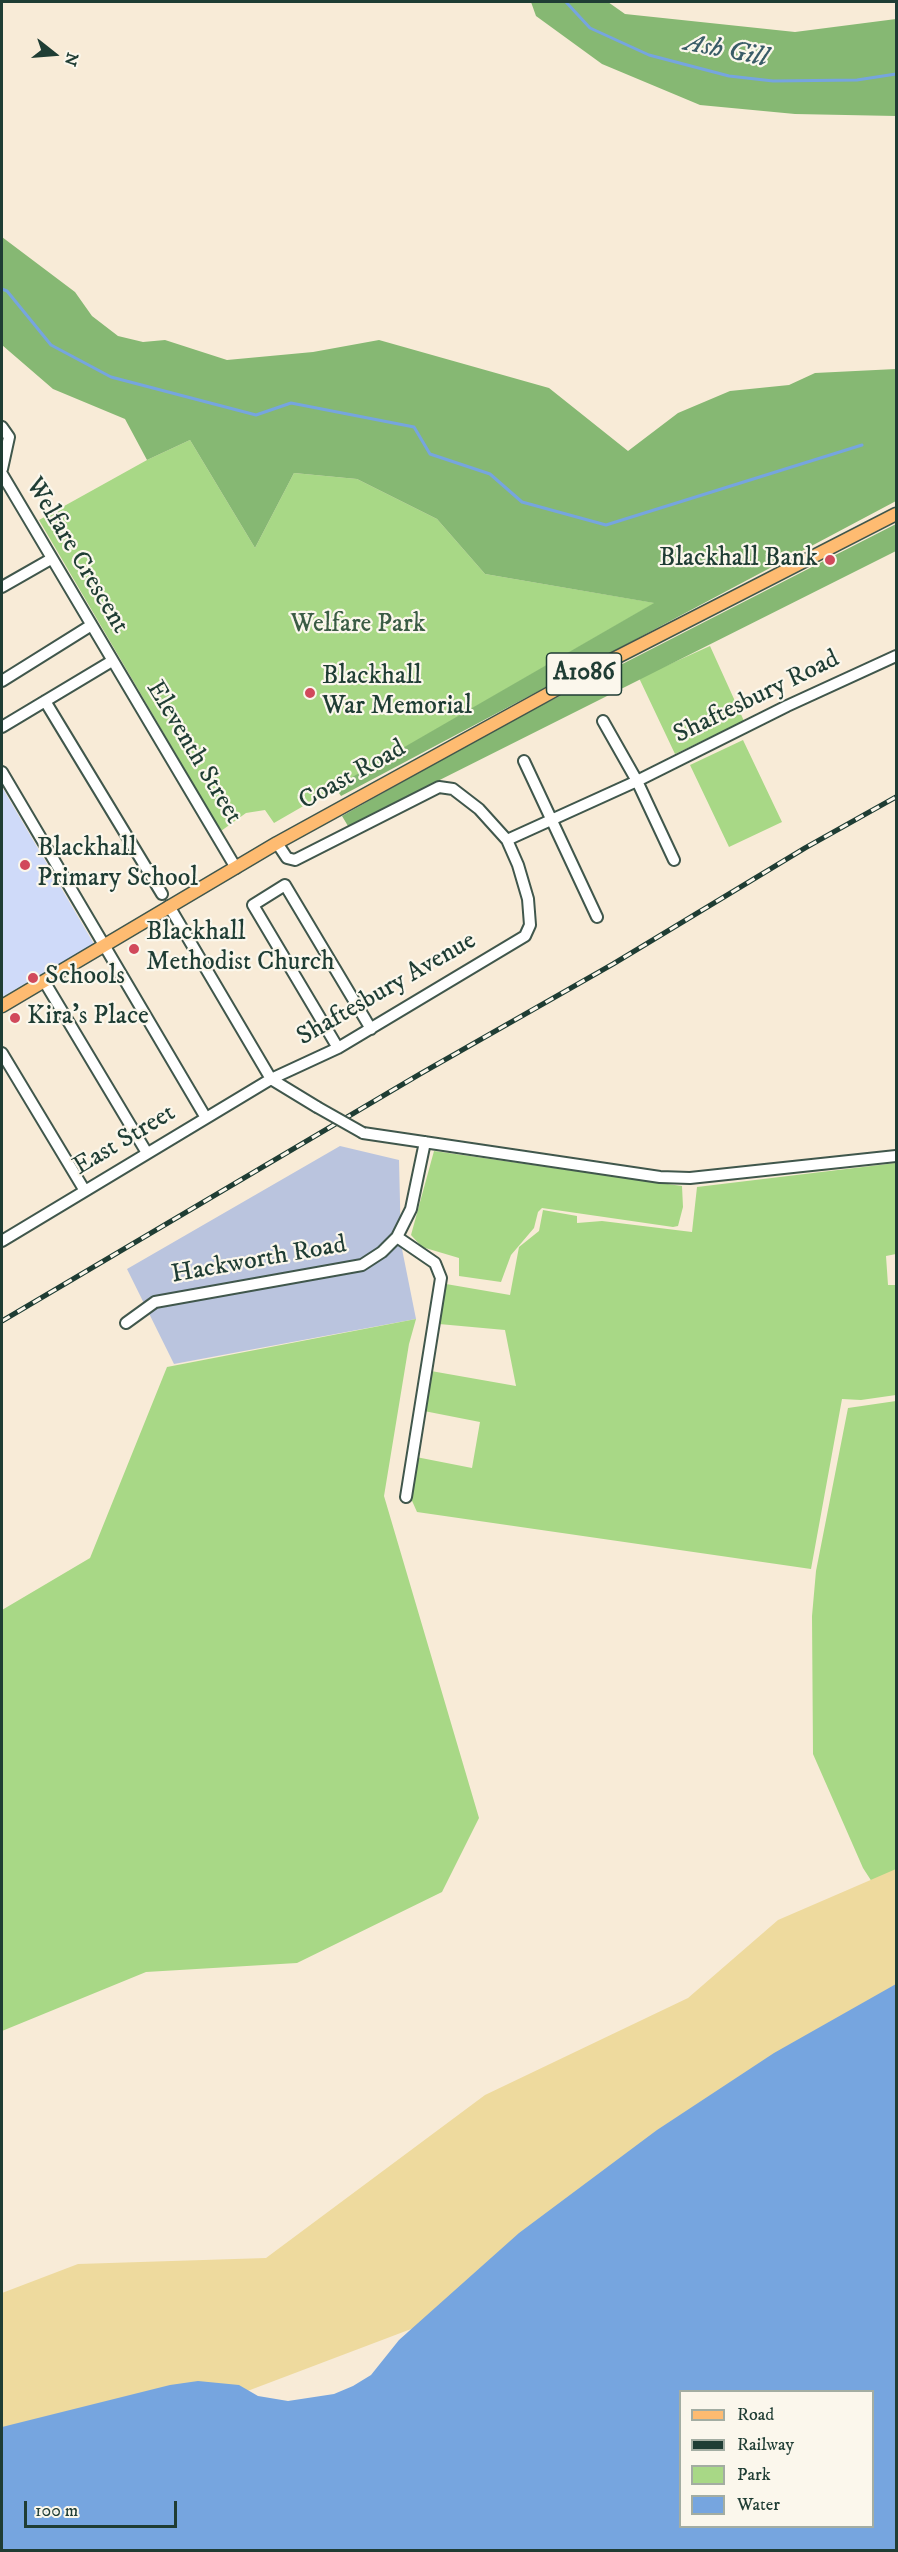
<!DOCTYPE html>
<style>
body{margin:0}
#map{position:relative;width:898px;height:2552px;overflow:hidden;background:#f8ebd7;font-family:"IM FELL DW Pica",serif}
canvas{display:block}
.frame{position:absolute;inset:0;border:3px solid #1f3d34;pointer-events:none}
.legend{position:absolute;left:679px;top:2390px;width:195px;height:138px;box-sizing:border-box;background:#fbf7ec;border:2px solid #a3ada2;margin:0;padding:8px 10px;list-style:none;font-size:18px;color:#1f3d34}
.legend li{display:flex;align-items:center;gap:12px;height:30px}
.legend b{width:30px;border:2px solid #a3ada2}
.north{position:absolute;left:24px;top:24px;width:60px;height:60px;-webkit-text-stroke:4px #fbf7ec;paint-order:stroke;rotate:107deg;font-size:16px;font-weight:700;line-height:24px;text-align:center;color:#1f3d34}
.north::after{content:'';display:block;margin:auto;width:21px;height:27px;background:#1f3d34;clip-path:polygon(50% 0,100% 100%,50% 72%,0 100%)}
.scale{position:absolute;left:24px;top:2501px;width:153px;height:27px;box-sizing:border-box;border:3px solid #1f3d34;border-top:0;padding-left:8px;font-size:18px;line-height:21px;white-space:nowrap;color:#1f3d34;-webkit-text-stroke:4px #fbf7ec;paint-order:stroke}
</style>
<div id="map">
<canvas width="898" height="2552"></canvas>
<div class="frame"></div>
<ul class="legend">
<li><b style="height:8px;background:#febb71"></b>Road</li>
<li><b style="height:8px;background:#1f3d34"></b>Railway</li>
<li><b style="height:16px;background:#a8d886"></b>Park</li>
<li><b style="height:16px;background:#76a5df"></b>Water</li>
</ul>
<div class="north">N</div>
<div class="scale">100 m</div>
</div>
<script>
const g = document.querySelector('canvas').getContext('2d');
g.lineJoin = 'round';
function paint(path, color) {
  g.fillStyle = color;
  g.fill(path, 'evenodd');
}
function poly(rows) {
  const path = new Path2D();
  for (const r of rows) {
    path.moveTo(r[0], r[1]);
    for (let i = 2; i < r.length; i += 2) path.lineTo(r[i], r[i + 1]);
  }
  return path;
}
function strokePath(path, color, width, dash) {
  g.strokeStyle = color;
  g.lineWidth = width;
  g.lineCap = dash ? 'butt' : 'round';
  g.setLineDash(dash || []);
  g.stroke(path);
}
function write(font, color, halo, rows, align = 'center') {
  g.font = font + ' "IM FELL DW Pica",serif';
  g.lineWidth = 4.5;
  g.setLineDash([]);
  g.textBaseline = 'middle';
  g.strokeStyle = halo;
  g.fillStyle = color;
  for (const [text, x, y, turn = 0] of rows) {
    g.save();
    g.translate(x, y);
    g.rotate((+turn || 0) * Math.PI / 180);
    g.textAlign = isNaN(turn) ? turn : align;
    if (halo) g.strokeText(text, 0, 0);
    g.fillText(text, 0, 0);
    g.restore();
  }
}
paint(poly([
 [2,787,94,944,2,997]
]), '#cfdaf9');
paint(poly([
 [340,1146,399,1160,401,1244,416,1319,174,1364,127,1269]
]), '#bac4de');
paint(poly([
 [190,440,255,548,294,473,357,479,437,519,485,574,655,603,274,823,265,810,246,813,221,831,39,520,147,460],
 [710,646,744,721,675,754,639,678],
 [743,740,782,822,729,847,690,765],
 [434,1151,682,1186,683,1207,678,1226,673,1227,542,1208,538,1212,534,1228,511,1255,501,1282,459,1276,459,1258,422,1247,411,1235],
 [896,1163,896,1254,886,1256,888,1285,896,1285,896,1395,861,1400,842,1399,811,1569,417,1512,409,1494,416,1457,472,1468,480,1422,424,1411,431,1371,516,1386,505,1330,439,1324,446,1284,510,1295,519,1247,539,1231,543,1210,577,1216,577,1223,602,1221,692,1232,697,1187],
 [416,1319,409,1344,384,1496,479,1818,442,1892,297,1963,146,1972,2,2031,2,1610,90,1558,167,1367],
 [896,1401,896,1919,863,1868,813,1754,812,1616,816,1571,848,1408]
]), '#a8d886');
paint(poly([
 [531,2,608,2,625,14,795,32,896,19,896,116,795,114,700,105,602,64,536,16],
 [2,237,75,292,92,316,118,336,143,342,165,340,227,360,313,352,379,340,549,388,628,451,678,413,730,391,789,385,815,373,896,369,896,501,341,796,335,787,654,603,485,574,437,519,357,479,294,473,255,548,190,440,147,460,125,419,53,389,2,345],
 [896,524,896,551,348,826,342,816,505,724]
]), '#86b873');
paint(poly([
 [896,1869,896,2036,456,2312,2,2484,2,2293,78,2264,266,2258,485,2095,688,1998,778,1920]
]), '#eeda9e');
paint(poly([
 [896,1984,896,2550,2,2550,2,2427,170,2385,198,2381,239,2385,258,2396,288,2401,334,2394,353,2386,371,2375,399,2340,519,2233,657,2130,774,2053],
 [680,2392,872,2392,872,2526,680,2526]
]), '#76a5df');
strokePath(poly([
 [566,2,590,28,649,55,729,76,773,81,857,80,896,74],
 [2,289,7,291,51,345,111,377,256,415,291,403,414,427,430,454,490,474,522,502,606,525,862,445]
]), '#76a5df', 3);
const minor = poly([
 [2,427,9,437,2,469],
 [2,474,236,868],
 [2,587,51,559],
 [2,681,90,626],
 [45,701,162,894],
 [603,721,637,781,674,860],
 [2,727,112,661],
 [524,761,597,917],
 [2,772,206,1118],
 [507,840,637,781,787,706,896,656],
 [169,906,271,1079,317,1107],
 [44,981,147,1153],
 [338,1048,253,905,285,885,371,1029],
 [2,1053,85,1191],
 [363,1133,660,1177,690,1178,896,1156],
 [2,1241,271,1079,338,1048,525,936,530,925,528,899,518,865,507,840,479,809,453,789,439,787,295,860,287,858,277,843],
 [126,1323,155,1302,362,1265,382,1252,397,1237],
 [406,1497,441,1278,435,1263,397,1237,411,1209,425,1142]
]);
const major = poly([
 [2,1006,277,843,588,672,896,514]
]);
strokePath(minor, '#40574c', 14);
strokePath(major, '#40574c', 15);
strokePath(minor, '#fff', 10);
strokePath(major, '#febb71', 12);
const rail = poly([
 [2,1321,420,1074,613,964,805,848,896,797]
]);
strokePath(rail, '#1f3d34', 5);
strokePath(rail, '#fbf7ec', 3, [9]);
const minorBridge = poly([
 [317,1107,363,1133]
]);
strokePath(minorBridge, '#40574c', 14, []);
strokePath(minorBridge, '#fff', 10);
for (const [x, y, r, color] of [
 [830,560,6,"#d1495b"],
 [310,693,6,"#d1495b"],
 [25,865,6,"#d1495b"],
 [134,949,6,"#d1495b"],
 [33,978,6,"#d1495b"],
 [15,1018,6,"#d1495b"]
]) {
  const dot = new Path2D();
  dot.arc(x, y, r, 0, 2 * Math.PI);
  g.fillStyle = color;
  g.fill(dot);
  strokePath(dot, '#fbf7ec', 2);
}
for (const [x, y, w] of [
 [584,674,75]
]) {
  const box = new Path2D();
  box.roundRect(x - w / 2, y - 21, w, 42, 4.5);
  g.fillStyle = '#fbf7ec';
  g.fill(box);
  strokePath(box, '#1f3d34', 1.5);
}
write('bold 24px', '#1f3d34', null, [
 ["A1086",584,674]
]);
write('26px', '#1f3d34', '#fbf7ec', [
 ["Welfare Crescent",76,556,59],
 ["Shaftesbury Road",757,698,-26],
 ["Eleventh Street",193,753,59],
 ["Coast Road",353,776,-29],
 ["Shaftesbury Avenue",387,990,-30],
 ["East Street",125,1141,-31],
 ["Hackworth Road",259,1261,-10]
]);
write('26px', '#1f3d34', '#fbf7ec', [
 ["Blackhall Bank",818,560,"right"],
 ["Blackhall",322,678],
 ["War Memorial",322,708],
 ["Blackhall",37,850],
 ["Primary School",37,880],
 ["Blackhall",146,934],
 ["Methodist Church",146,964],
 ["Schools",45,978],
 ["Kira's Place",27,1018]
], 'left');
write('26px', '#3a5c44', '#fbf7ec', [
 ["Welfare Park",358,626]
]);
write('italic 27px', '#395c67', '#fbf7ec', [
 ["Ash Gill",726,52,11]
]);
</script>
